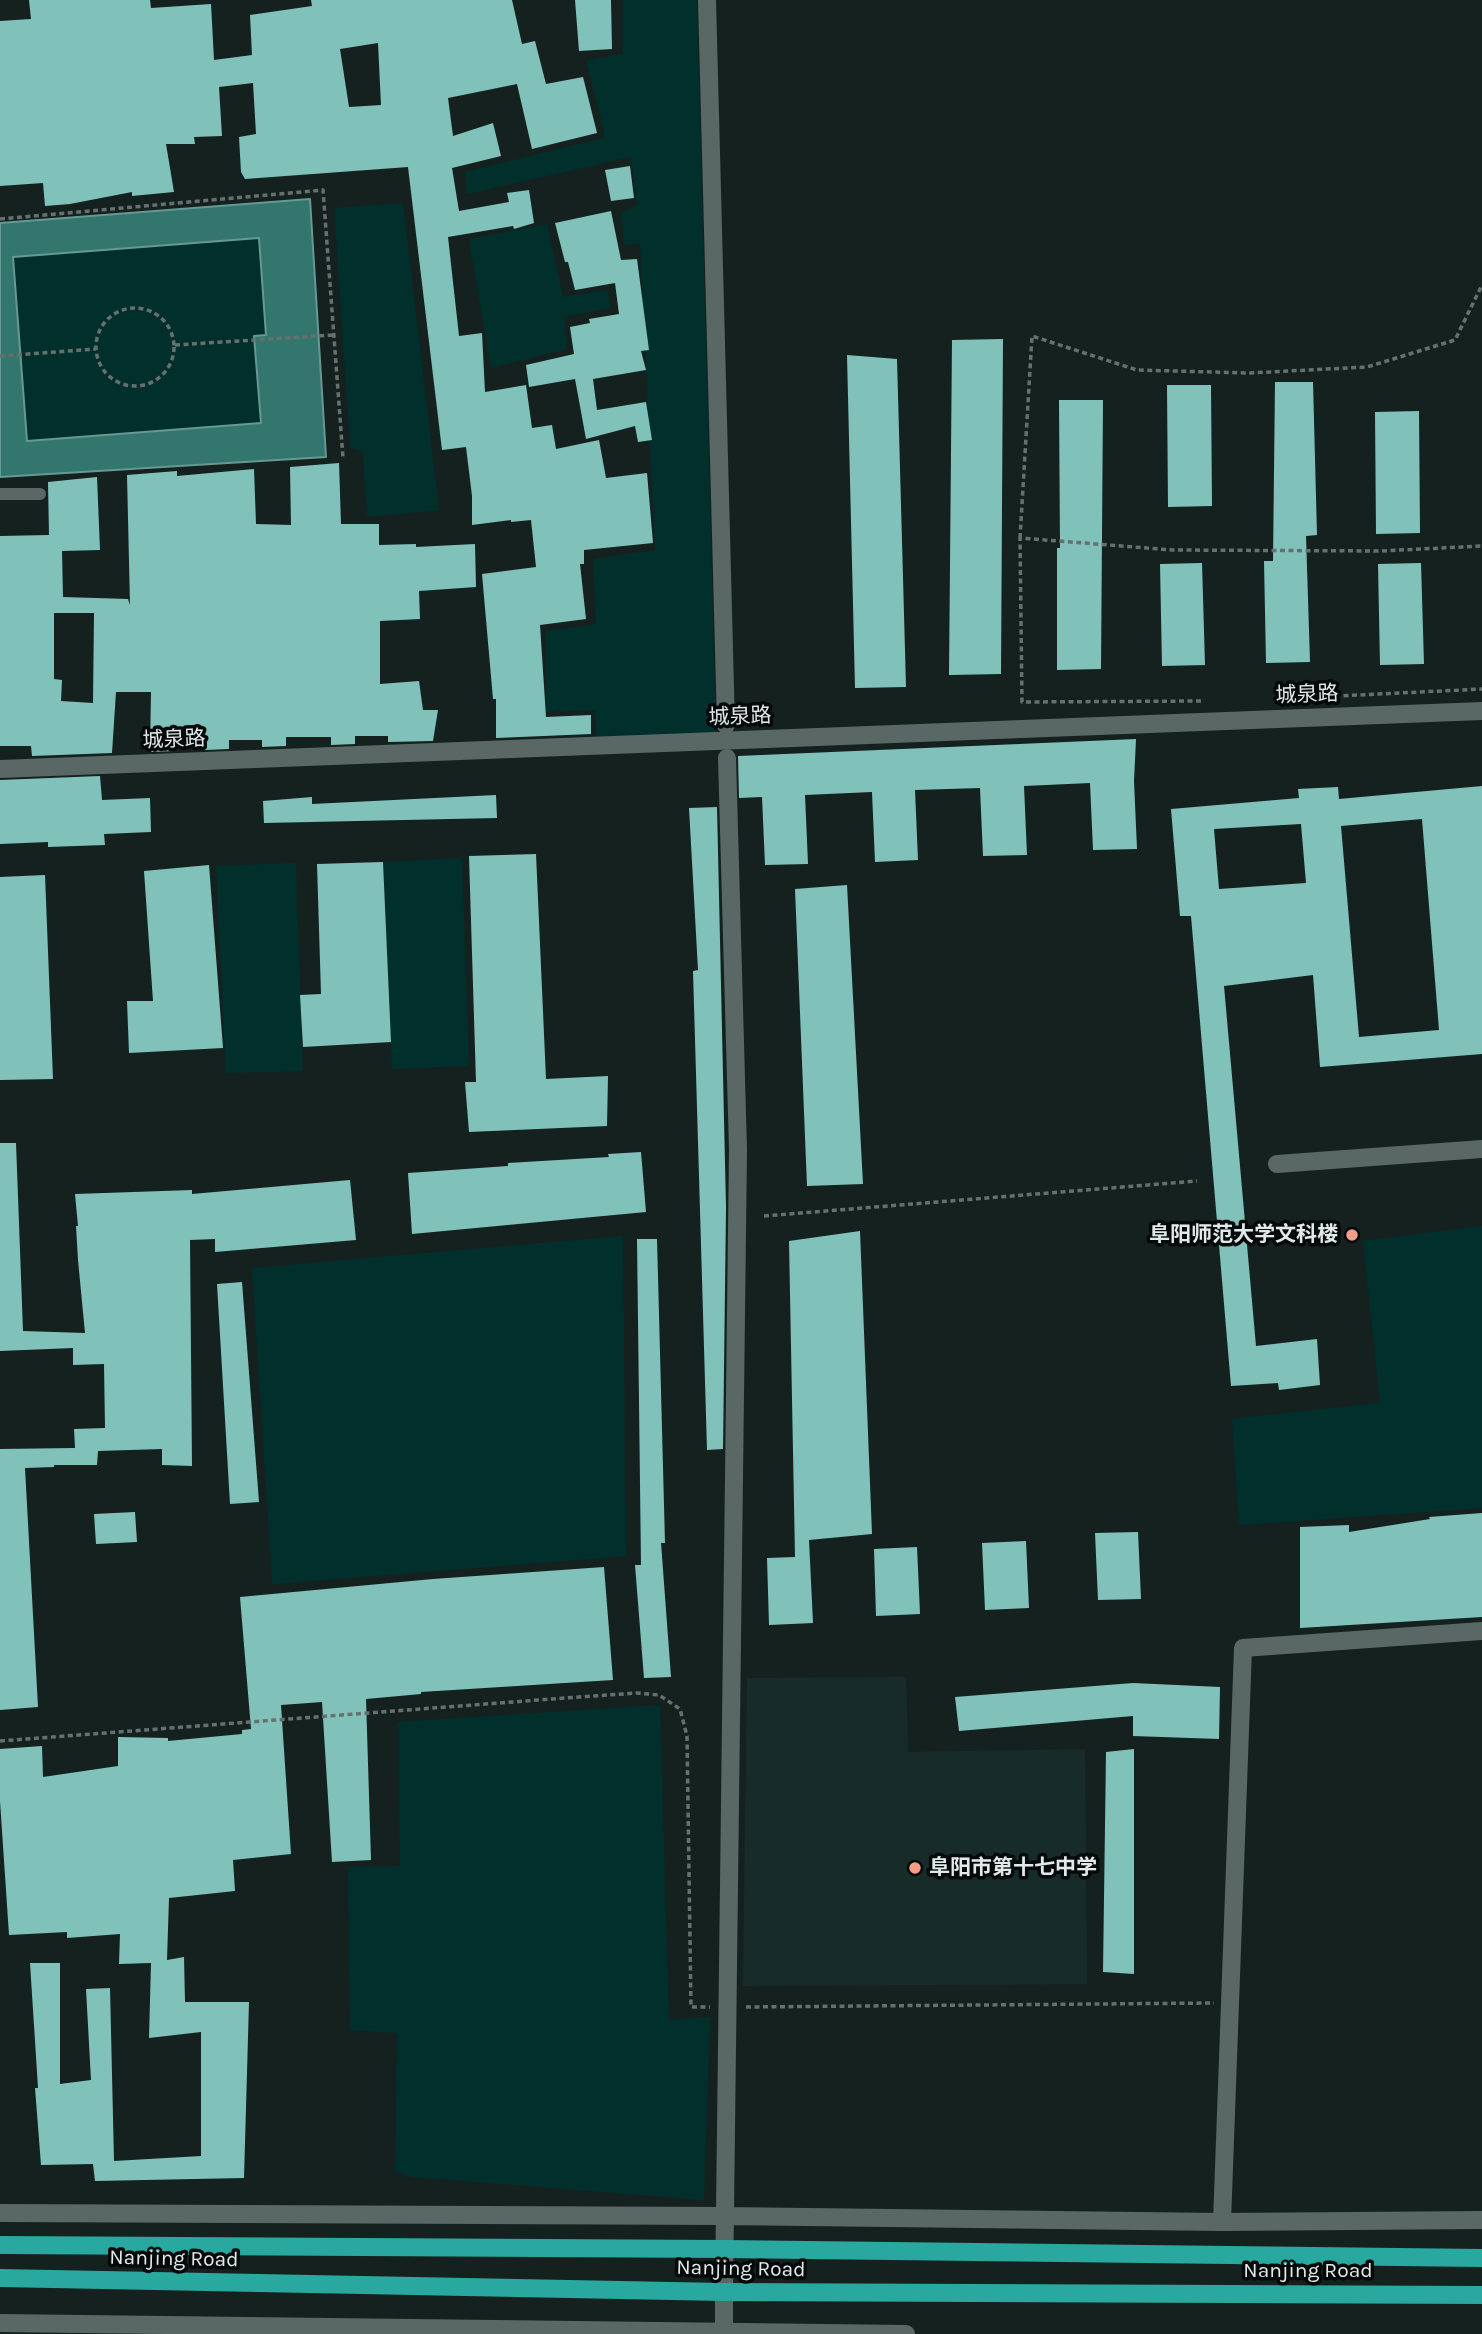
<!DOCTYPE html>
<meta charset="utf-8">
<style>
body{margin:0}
canvas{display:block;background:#15211f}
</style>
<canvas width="1482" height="2334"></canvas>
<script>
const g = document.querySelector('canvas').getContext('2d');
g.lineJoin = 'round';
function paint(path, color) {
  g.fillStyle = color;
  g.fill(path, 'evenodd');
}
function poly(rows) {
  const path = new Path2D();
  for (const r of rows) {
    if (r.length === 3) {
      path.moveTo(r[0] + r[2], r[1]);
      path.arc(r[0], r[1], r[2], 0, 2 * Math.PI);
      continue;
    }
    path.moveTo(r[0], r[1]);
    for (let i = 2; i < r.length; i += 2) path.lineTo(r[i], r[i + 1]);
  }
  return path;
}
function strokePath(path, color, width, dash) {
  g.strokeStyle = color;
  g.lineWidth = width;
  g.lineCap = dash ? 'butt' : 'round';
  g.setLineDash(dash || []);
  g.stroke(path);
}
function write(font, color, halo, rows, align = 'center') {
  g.font = font + ' Karla,"Noto Sans SC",sans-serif';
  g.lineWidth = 7;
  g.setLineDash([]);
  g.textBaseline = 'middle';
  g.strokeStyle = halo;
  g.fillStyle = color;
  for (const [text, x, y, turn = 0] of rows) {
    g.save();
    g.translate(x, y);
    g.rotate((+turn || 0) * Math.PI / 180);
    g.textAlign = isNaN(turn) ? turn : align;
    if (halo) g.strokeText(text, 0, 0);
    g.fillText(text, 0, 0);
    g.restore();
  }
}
paint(poly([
 [906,1677,908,1752,1085,1749,1087,1984,743,1986,747,1678]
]), '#172c29');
paint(poly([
 [623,0,697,0,716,733,597,741,595,710,546,712,546,631,596,624,593,559,655,550,640,243,624,245,621,213,637,206,631,157,467,194,465,172,604,138,604,130,586,61,622,54],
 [403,203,439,510,367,517,363,452,350,448,334,208],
 [547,224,563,297,608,290,610,308,564,317,567,349,491,368,469,239],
 [259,238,266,335,254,336,261,424,27,442,13,257],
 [462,858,469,1066,392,1069,383,862],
 [296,863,303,1071,226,1073,216,866],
 [1482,1226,1482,1508,1239,1525,1232,1419,1380,1403,1363,1241],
 [623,1236,626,1556,272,1584,252,1268],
 [660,1705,669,2020,710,2017,704,2200,413,2177,395,2171,397,2033,350,2030,348,1867,400,1866,398,1722]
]), '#01302c');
const water = poly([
 [310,199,326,457,0,477,0,223,310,199],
 [259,238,266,335,254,336,261,423,27,441,13,257,259,238]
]);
paint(water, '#33766e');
strokePath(water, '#679993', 2);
paint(poly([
 [29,0,150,0,151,8,211,4,214,60,252,55,250,15,312,6,311,0,512,0,522,44,535,41,546,84,583,77,597,133,532,149,517,84,448,98,453,136,493,123,501,156,452,168,459,211,509,202,507,193,529,190,534,223,514,229,513,226,448,237,459,336,482,333,485,392,526,385,532,428,552,425,556,449,599,440,606,478,647,473,653,543,584,550,584,564,580,564,586,619,540,625,546,717,591,715,591,734,496,738,496,699,493,699,482,574,536,567,531,520,511,522,511,520,472,525,472,496,466,447,442,450,408,167,245,179,241,172,239,137,256,134,253,83,219,87,222,136,194,137,195,144,166,144,174,192,132,196,132,192,70,204,45,206,43,183,0,186,0,21,31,19],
 [378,43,381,105,349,107,340,49],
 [575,0,611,0,612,49,579,51],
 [630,166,634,198,611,201,605,170],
 [611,211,621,260,637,259,649,350,641,351,646,370,593,379,597,410,646,402,652,440,638,442,635,426,586,439,575,379,529,387,526,365,574,354,570,327,590,323,589,319,619,314,615,283,575,290,568,262,565,262,555,223],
 [1003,339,1001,674,949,675,952,340],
 [847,355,897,359,906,687,855,688],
 [1275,382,1313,382,1317,535,1306,536,1310,662,1266,663,1264,561,1273,561],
 [1167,385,1211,385,1212,506,1168,507],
 [1059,400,1103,400,1101,669,1057,670,1057,548,1060,548],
 [1419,411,1420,533,1376,534,1375,412],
 [339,463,341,524,379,524,379,545,416,544,416,547,475,544,476,587,419,591,420,619,380,621,380,684,419,681,423,710,438,710,433,741,388,742,388,736,355,736,355,744,331,745,331,737,286,737,286,746,262,747,262,740,229,740,229,749,205,750,205,741,174,741,174,751,150,752,151,692,116,692,112,753,32,756,31,746,0,746,0,536,49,535,48,482,97,477,100,550,62,551,63,597,128,599,130,605,127,475,177,471,177,476,254,469,256,524,291,525,290,467],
 [54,613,94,613,93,703,61,701,62,680,54,679],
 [1202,563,1205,665,1162,666,1160,564],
 [1421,563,1424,664,1380,665,1378,564],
 [1136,739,1134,781,1137,849,1093,850,1090,783,1024,786,1027,855,983,856,980,788,915,790,918,860,875,862,872,792,805,795,808,864,765,865,762,797,739,798,738,756],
 [100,776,102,800,150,798,151,832,104,834,105,845,48,847,48,842,0,844,0,780],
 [1482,786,1482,1054,1320,1067,1313,975,1224,986,1256,1346,1317,1339,1320,1385,1279,1390,1278,1383,1231,1386,1191,916,1180,916,1171,809,1299,798,1298,789,1338,787,1339,799],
 [1422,819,1439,1030,1359,1037,1341,826],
 [1301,824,1306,883,1219,889,1214,829],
 [496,795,497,818,264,823,263,801,312,797,312,804],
 [717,807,726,1208,723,1449,707,1450,693,971,698,970,689,808],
 [536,854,546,1079,608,1076,607,1126,469,1132,465,1082,476,1082,469,856],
 [383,862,391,1042,303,1047,300,995,321,994,317,864],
 [209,865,223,1048,129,1053,127,1001,153,1001,144,871],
 [45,875,53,1079,0,1080,0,877],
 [847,885,863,1184,807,1186,795,889],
 [0,1143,16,1143,23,1331,85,1333,78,1260,76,1226,78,1226,75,1194,192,1190,192,1194,350,1180,356,1240,215,1252,215,1239,190,1240,192,1466,162,1465,162,1449,98,1451,97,1465,54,1465,54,1467,25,1468,38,1707,0,1710,0,1449,75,1448,74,1429,105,1428,104,1364,73,1365,73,1348,0,1351],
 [641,1152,646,1212,412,1234,408,1173,508,1166,508,1163,609,1157,608,1154],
 [860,1231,872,1534,809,1540,813,1623,769,1625,767,1558,795,1557,789,1241],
 [637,1239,657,1239,665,1543,661,1543,671,1677,644,1678,635,1565,641,1565],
 [242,1282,259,1502,230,1504,217,1284],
 [135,1512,137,1542,96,1544,94,1514],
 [1482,1513,1482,1617,1300,1628,1300,1527,1349,1525,1349,1532,1430,1519,1429,1517],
 [1138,1532,1141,1599,1098,1600,1095,1533],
 [1026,1541,1029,1608,985,1610,982,1543],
 [917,1547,920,1614,876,1616,874,1549],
 [604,1567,613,1680,421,1692,421,1694,366,1699,371,1860,332,1862,322,1702,281,1705,291,1854,233,1860,235,1891,169,1898,167,1960,184,1957,185,2002,249,2002,244,2178,95,2181,93,2164,41,2165,35,2088,38,2088,30,1963,60,1963,60,2084,91,2080,86,1989,110,1988,114,2161,201,2156,201,2032,149,2038,151,1963,119,1964,120,1934,67,1938,67,1932,9,1935,0,1801,0,1749,42,1746,43,1777,118,1766,118,1737,168,1738,168,1741,242,1734,242,1730,251,1729,240,1597,433,1579],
 [1133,1683,1220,1687,1219,1739,1133,1736,1133,1716,959,1731,955,1697],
 [1134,1749,1134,1974,1103,1972,1106,1752]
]), '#80c2ba');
strokePath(poly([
 [0,219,323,190,343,458],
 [135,347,39],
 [175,345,333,335],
 [0,356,96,349],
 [1020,538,1032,336,1137,370,1250,373,1367,367,1455,340,1482,285],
 [1318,697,1482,689],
 [1201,701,1022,702,1020,538,1172,550,1380,551,1482,546],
 [764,1216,1197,1181],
 [0,1741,565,1698,637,1693,659,1695,680,1709,687,1736,691,2007,710,2007],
 [746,2007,1214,2003]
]), '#66716f', 3.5, [5, 3.5]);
strokePath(poly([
 [0,494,40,494]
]), '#596765', 12);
strokePath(poly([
 [0,769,1482,711],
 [1277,1164,1482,1149],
 [1222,2222,1243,1648,1482,1631],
 [724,2292,724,2334]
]), '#596765', 18);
strokePath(poly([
 [707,0,726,725],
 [0,2213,723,2216,1222,2222,1482,2220],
 [724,2292,738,1150,727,758],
 [0,2323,906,2334]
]), '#596765', 18);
strokePath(poly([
 [0,2245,723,2249,1482,2258],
 [0,2278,724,2292,1482,2295]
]), '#28a89f', 18);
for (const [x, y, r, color] of [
 [1352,1235,7,"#f49e88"],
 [915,1868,7,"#f49e88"]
]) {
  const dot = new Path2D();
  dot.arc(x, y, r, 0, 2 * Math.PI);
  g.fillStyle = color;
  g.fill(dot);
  strokePath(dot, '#050909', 2.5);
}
write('21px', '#e1eae8', '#050909', [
 ["城泉路",1307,695,-2],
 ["城泉路",740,717,-2],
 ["城泉路",174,740,-2],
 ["Nanjing Road",174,2259,1],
 ["Nanjing Road",741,2269,1],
 ["Nanjing Road",1308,2271]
]);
write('bold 21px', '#e1eae8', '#050909', [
 ["阜阳师范大学文科楼",1338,1235],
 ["阜阳市第十七中学",929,1868,"left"]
], 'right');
</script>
